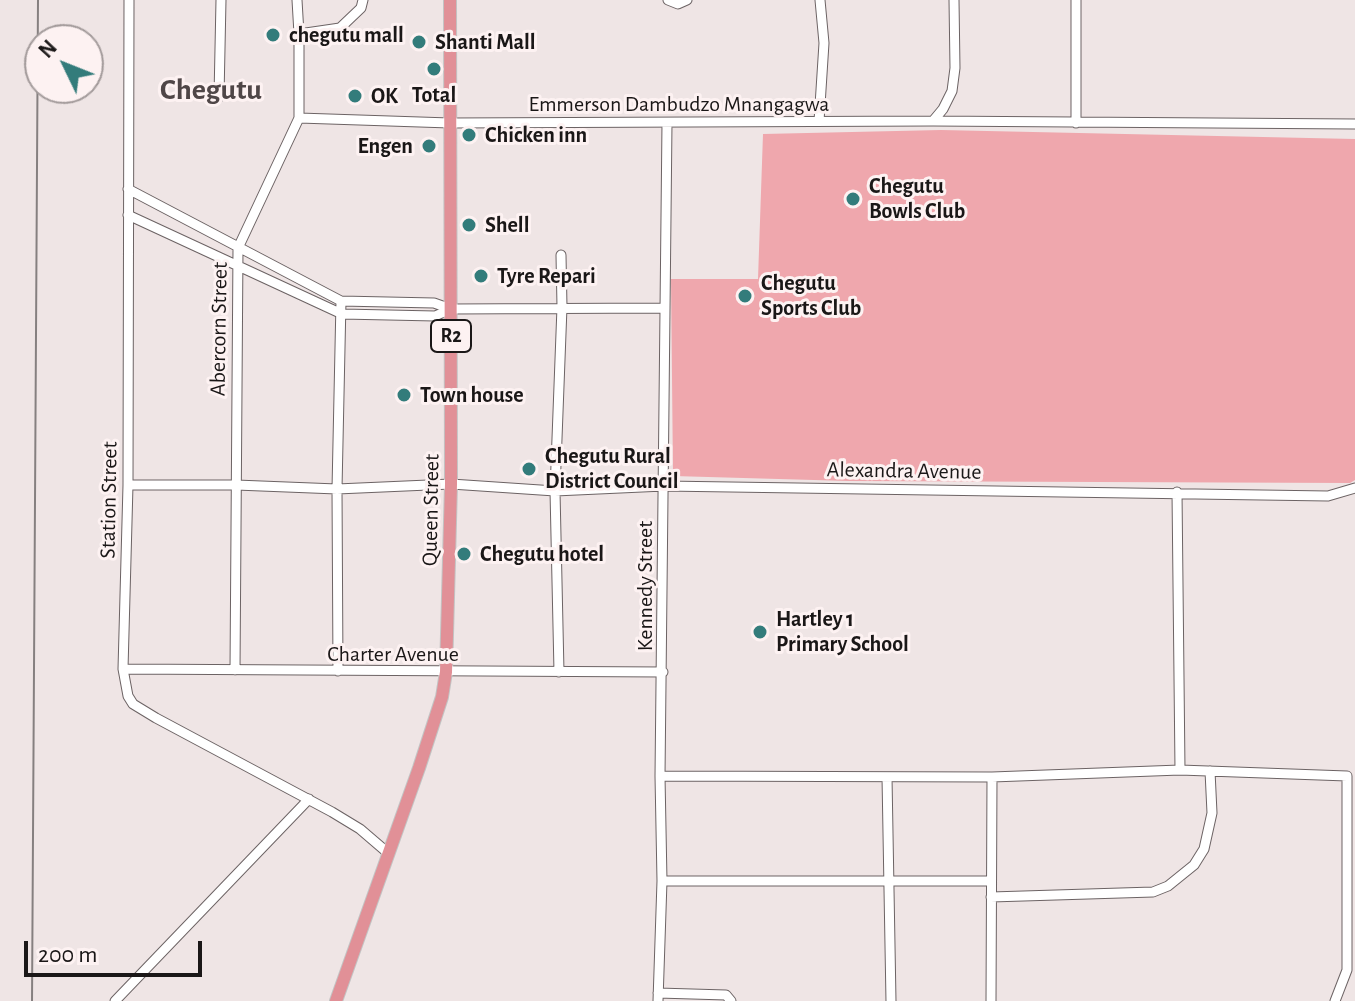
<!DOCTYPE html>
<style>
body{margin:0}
#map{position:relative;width:1355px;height:1001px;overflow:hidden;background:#efe5e5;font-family:"Alegreya Sans",sans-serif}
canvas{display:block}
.north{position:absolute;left:24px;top:24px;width:80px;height:80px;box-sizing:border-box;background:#fdf2f2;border:2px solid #a29a9a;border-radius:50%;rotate:313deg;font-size:22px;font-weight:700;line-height:32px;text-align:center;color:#1a1717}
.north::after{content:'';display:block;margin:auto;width:28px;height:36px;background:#337c7b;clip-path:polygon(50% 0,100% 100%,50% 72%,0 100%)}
.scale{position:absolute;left:24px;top:941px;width:178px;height:36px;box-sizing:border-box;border:4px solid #1a1717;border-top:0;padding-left:10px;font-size:24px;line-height:28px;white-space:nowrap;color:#1a1717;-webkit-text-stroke:6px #fdf2f2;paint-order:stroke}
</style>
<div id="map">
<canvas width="1355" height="1001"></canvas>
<div class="north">N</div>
<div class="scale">200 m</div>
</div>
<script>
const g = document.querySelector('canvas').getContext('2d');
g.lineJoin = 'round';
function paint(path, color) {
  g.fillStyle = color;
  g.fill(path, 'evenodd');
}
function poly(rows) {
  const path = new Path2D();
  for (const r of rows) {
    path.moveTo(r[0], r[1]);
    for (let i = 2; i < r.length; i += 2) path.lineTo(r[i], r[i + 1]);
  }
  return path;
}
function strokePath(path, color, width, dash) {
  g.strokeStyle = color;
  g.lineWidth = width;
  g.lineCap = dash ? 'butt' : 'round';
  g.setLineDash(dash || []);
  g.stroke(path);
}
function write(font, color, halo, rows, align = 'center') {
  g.font = font + ' "Alegreya Sans",sans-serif';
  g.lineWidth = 6;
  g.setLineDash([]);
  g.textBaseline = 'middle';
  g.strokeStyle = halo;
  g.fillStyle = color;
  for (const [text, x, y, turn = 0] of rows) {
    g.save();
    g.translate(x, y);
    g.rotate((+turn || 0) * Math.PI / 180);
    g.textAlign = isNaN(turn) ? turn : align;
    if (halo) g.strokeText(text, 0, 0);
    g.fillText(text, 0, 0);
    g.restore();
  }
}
paint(poly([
 [941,130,1355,139,1355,480,1350,483,849,481,673,476,671,279,758,279,763,134]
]), '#efa7ad');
const minor = poly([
 [129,0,128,485,123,669,128,696,133,704,156,718,332,812,360,829,388,853],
 [297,0,299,34],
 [668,0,678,4,687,0],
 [1076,0,1076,123],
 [219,97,221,0],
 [299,118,450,123,933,121,1355,124],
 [819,121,824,43,820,0],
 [933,121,943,109,952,91,955,68,954,0],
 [128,189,341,301,434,303,451,309],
 [128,215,342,314,435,316,451,309,664,308],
 [128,485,236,485,337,489,451,484,555,491,664,486,1328,496,1355,488],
 [1177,492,1180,770],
 [123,669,663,672],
 [235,670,238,248,299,118,299,34,340,28,361,8,363,0],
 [338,671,337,489,341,301],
 [559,672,555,491,562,307,561,255],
 [660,776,992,777,1180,770,1347,776,1347,970,1335,1001],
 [887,777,891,1001],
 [662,881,990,881],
 [991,897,1153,892,1168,886,1194,865,1204,849,1212,813,1210,771],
 [658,993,726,995,731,1001],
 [115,1001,309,799],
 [658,1001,662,881,660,776,667,123],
 [991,1001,992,777]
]);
const highway = poly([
 [336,1001,419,768,442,697,446,672,451,484,450,0]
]);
strokePath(minor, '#6c6364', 11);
strokePath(highway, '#c3c3c3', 14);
strokePath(minor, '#fff', 9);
strokePath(highway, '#e19097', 12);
strokePath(poly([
 [32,1001,38,0]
]), '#868080', 2);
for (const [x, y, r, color] of [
 [273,35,8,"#337c7b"],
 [419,42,8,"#337c7b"],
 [434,69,8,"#337c7b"],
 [355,96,8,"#337c7b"],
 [469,135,8,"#337c7b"],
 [429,146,8,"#337c7b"],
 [853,199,8,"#337c7b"],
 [469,225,8,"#337c7b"],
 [481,276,8,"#337c7b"],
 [745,296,8,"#337c7b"],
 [404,395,8,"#337c7b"],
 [529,469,8,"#337c7b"],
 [464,554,8,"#337c7b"],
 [760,632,8,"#337c7b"]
]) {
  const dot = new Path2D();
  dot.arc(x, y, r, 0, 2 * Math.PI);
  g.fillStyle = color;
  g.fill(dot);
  strokePath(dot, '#fdf2f2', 3);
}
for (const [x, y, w] of [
 [451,336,40]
]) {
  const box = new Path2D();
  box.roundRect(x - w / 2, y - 16, w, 32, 6);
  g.fillStyle = '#fdf2f2';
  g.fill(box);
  strokePath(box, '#1a1717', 2);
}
write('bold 20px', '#1a1717', null, [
 ["R2",451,336]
]);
write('bold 22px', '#1a1717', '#fdf2f2', [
 ["chegutu mall",289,35],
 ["Shanti Mall",435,42],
 ["Total",434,95,"center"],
 ["OK",371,96],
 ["Chicken inn",485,135],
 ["Engen",413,146,"right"],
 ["Chegutu",869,186],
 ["Bowls Club",869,211],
 ["Shell",485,225],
 ["Tyre Repari",497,276],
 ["Chegutu",761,283],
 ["Sports Club",761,308],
 ["Town house",420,395],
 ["Chegutu Rural",545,456],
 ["District Council",545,481],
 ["Chegutu hotel",480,554],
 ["Hartley 1",776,619],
 ["Primary School",776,644]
], 'left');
write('22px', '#1a1717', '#fdf2f2', [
 ["Emmerson Dambudzo Mnangagwa",679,104],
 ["Abercorn Street",219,329,-89],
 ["Alexandra Avenue",904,471,1],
 ["Station Street",109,500,-89],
 ["Queen Street",431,510,-89],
 ["Kennedy Street",645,586,-90],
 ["Charter Avenue",393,654]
]);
write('bold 30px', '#4f4647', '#fdf2f2', [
 ["Chegutu",211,90]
]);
</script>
